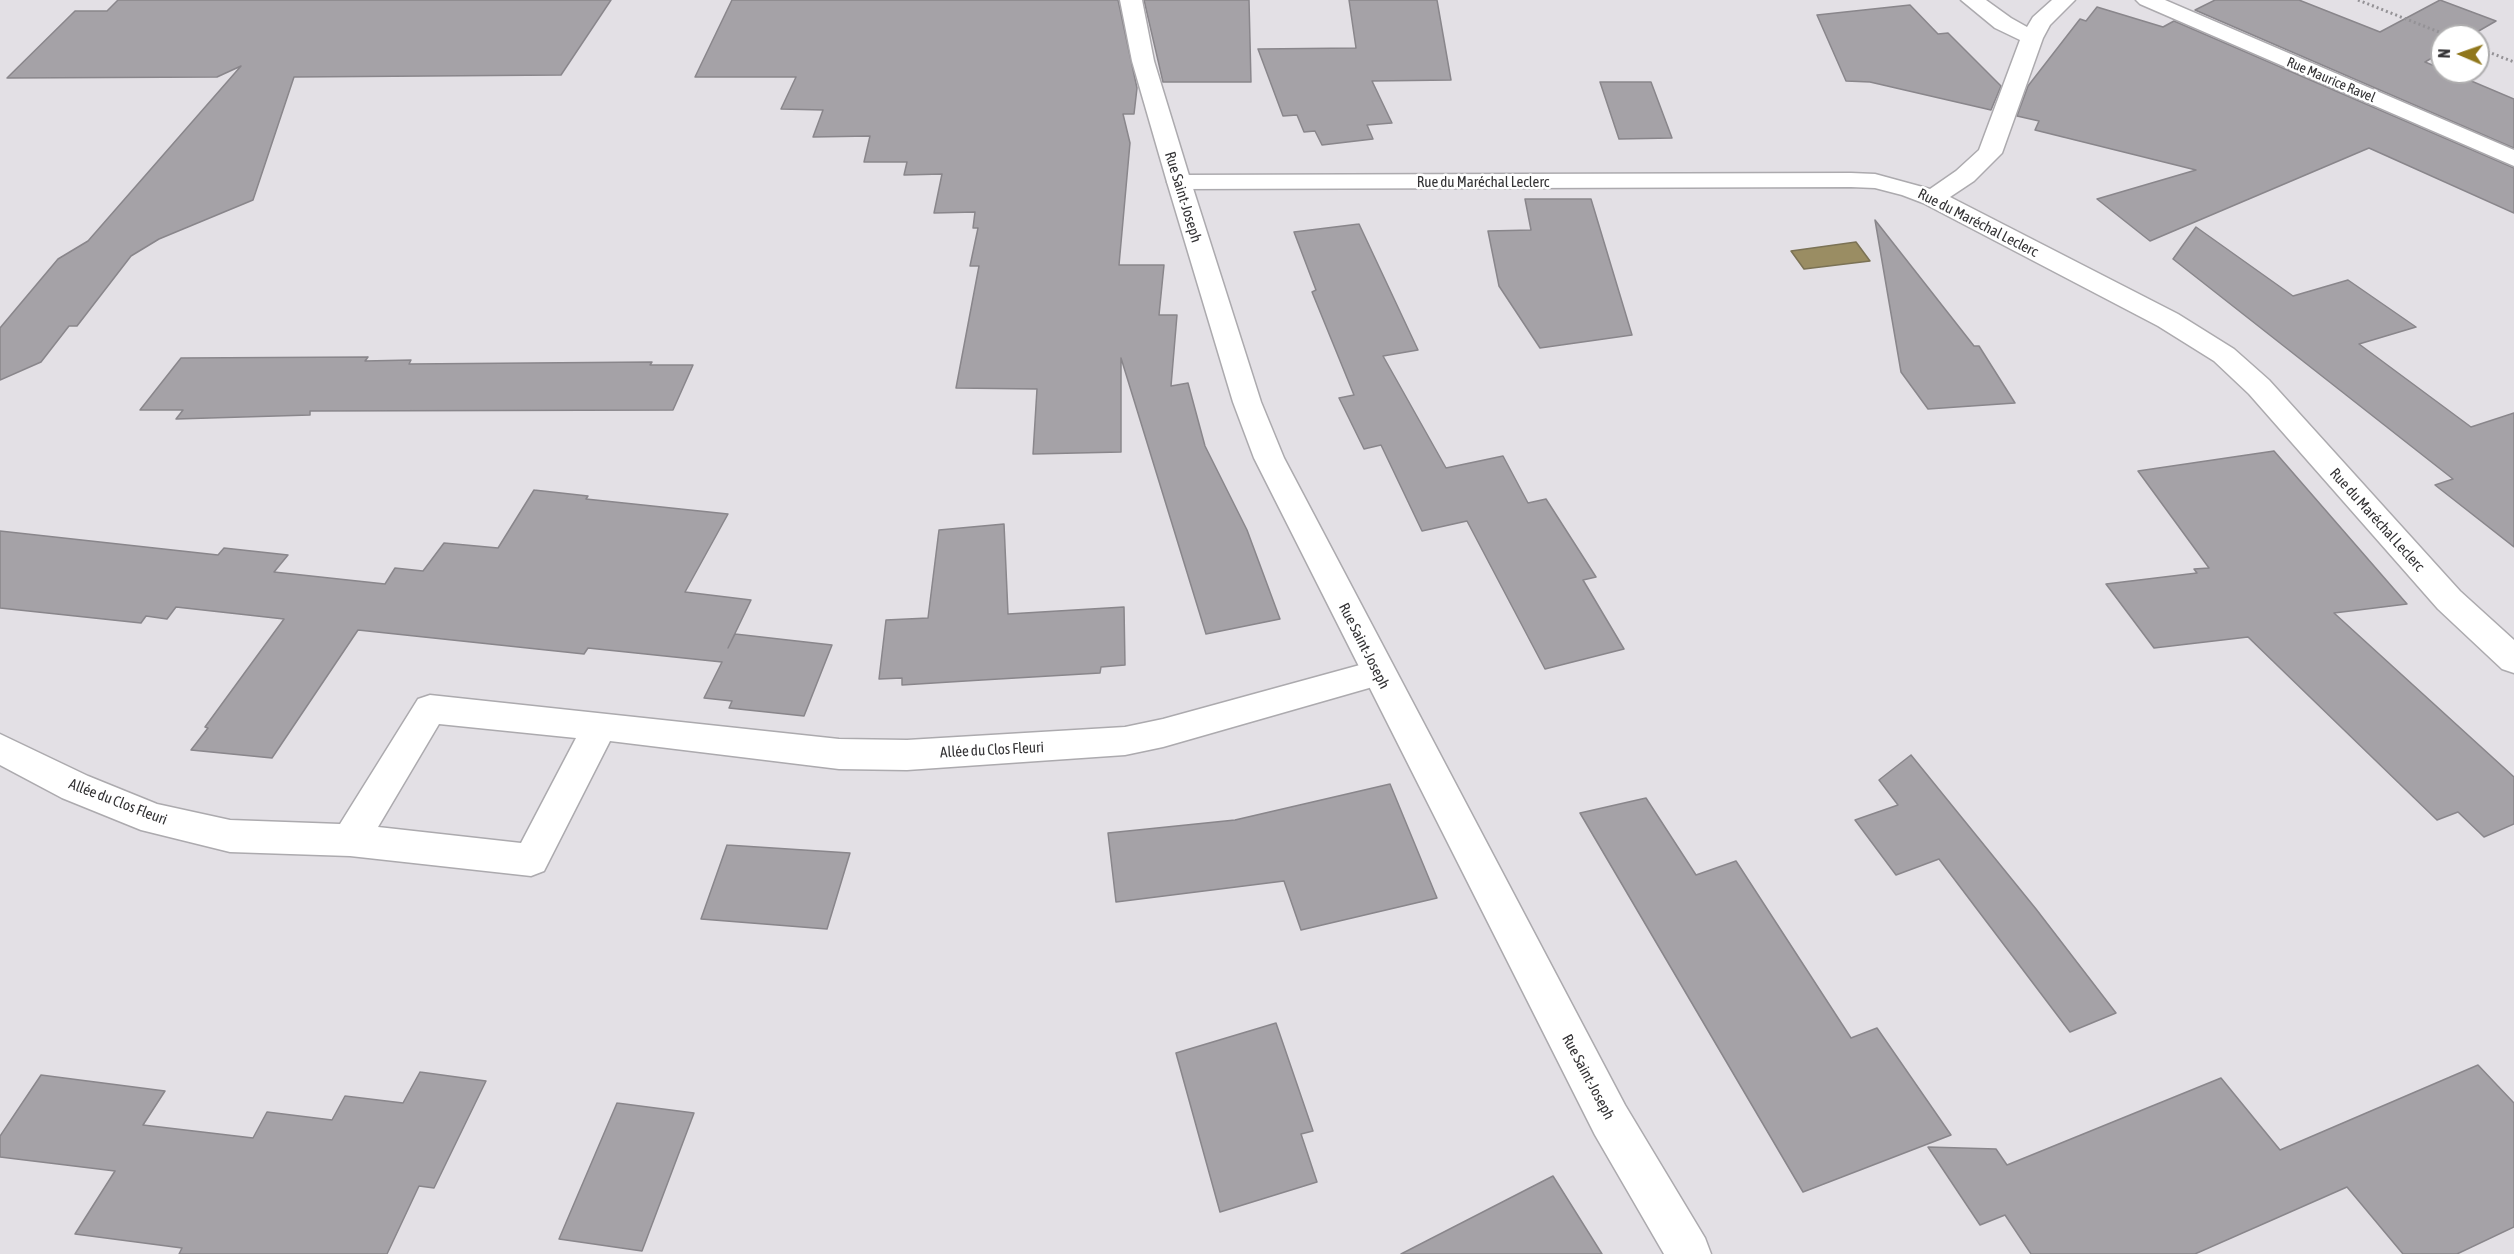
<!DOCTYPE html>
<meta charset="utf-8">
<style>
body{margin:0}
#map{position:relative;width:2514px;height:1254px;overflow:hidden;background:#e3e0e5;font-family:"Asap Condensed",sans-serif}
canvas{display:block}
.north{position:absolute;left:2430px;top:24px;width:60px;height:60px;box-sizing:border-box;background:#fff;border:2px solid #aeadae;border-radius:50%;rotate:272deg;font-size:16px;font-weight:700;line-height:24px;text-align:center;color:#343335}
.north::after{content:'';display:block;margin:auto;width:21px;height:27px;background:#90771c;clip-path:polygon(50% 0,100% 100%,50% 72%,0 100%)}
</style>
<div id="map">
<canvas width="2514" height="1254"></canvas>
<div class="north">N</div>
</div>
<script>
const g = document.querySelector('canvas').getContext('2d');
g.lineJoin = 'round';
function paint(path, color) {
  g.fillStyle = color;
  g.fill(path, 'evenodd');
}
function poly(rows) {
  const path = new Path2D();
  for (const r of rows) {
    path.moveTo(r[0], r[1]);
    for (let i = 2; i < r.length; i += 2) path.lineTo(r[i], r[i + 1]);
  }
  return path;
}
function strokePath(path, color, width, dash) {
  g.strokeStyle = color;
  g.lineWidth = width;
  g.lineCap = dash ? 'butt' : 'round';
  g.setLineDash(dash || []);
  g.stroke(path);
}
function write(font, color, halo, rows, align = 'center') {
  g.font = font + ' "Asap Condensed",sans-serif';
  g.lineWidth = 5;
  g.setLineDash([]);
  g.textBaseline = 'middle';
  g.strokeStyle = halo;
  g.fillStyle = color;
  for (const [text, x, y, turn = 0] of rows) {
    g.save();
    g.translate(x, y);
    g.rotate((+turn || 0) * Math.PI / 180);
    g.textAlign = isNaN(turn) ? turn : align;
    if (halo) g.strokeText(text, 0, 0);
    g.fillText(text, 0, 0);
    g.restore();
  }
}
const water = poly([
 [1856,242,1870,261,1804,269,1791,251,1856,242]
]);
paint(water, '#9a8d63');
strokePath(water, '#7b7255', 1.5);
const building = poly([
 [118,0,611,0,561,75,294,77,253,200,159,239,131,256,77,326,69,326,41,362,0,380,0,328,58,259,88,241,241,66,217,77,7,78,75,11,107,11,118,0],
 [732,0,1118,0,1137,88,1134,114,1123,114,1130,143,1119,265,1164,265,1159,315,1177,315,1171,386,1188,383,1205,446,1247,530,1280,619,1206,634,1121,358,1121,452,1033,454,1037,389,956,388,979,266,970,266,978,228,973,228,975,212,934,213,942,174,904,175,907,162,864,162,870,136,813,137,823,110,781,109,796,77,695,77,732,0],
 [1144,0,1249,0,1251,82,1163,82,1144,0],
 [1349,0,1437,0,1451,80,1372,81,1392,123,1367,125,1373,139,1322,145,1315,131,1304,132,1297,115,1283,116,1258,49,1356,48,1349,0],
 [2215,0,2299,0,2380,32,2440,0,2496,21,2470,36,2442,36,2442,52,2425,62,2442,69,2442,72,2450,72,2514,99,2514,148,2195,10,2215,0],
 [1910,5,1938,34,1948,33,2001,86,1991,110,1870,82,1846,81,1817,15,1910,5],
 [2097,7,2163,27,2174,21,2514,168,2514,213,2369,148,2150,241,2097,199,2196,170,2035,130,2039,121,2017,116,2028,86,2080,19,2086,21,2097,7],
 [1600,82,1651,82,1672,138,1619,139,1600,82],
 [1525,199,1591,199,1632,335,1540,348,1499,286,1488,231,1531,230,1525,199],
 [1875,220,1974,346,1979,346,2015,403,1928,409,1901,372,1875,220],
 [1359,224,1418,350,1383,356,1446,468,1503,456,1528,503,1546,499,1596,577,1583,580,1624,649,1545,669,1467,521,1422,531,1381,445,1364,449,1339,398,1354,395,1312,292,1316,290,1294,232,1359,224],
 [2196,227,2293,296,2348,280,2416,327,2359,344,2471,427,2514,413,2514,547,2435,485,2453,479,2173,259,2196,227],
 [368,357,365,361,411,360,409,364,652,362,650,365,693,365,673,410,310,411,310,415,176,419,183,410,140,410,181,358,368,357],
 [2274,451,2407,604,2334,613,2514,777,2514,824,2484,837,2458,812,2437,820,2248,637,2154,648,2106,584,2197,573,2194,569,2209,568,2138,471,2274,451],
 [534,490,588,496,586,499,728,514,685,592,751,600,728,648,735,634,832,645,804,716,729,708,732,701,704,698,722,662,588,648,584,654,358,630,272,758,191,750,208,728,205,727,284,619,176,607,167,619,146,616,141,623,0,608,0,531,218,555,224,548,288,555,274,572,385,584,395,568,423,571,444,543,498,548,534,490],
 [1004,524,1008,614,1124,607,1125,665,1101,667,1100,673,982,680,902,685,902,678,879,679,886,620,928,618,939,530,1004,524],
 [1911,755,2036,909,2116,1013,2070,1032,1939,859,1896,875,1855,820,1898,805,1879,780,1911,755],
 [1390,784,1437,898,1301,930,1284,881,1116,902,1108,833,1235,820,1390,784],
 [1646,798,1696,875,1736,861,1851,1038,1877,1028,1951,1135,1803,1192,1580,813,1646,798],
 [727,845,850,853,827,929,701,919,727,845],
 [1276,1023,1313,1131,1301,1134,1317,1182,1220,1212,1176,1053,1276,1023],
 [2478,1065,2514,1103,2514,1227,2457,1254,2403,1254,2347,1187,2195,1254,2031,1254,2005,1215,1980,1225,1928,1147,1996,1149,2007,1165,2221,1078,2280,1150,2478,1065],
 [420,1072,486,1081,434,1188,419,1186,387,1254,179,1254,182,1248,75,1234,115,1171,0,1157,0,1136,41,1075,165,1091,143,1125,253,1138,267,1112,332,1120,345,1096,403,1103,420,1072],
 [617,1103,694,1113,642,1251,559,1239,617,1103],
 [1553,1176,1602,1254,1401,1254,1553,1176]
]);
paint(building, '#a5a2a7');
strokePath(building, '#89868b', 1.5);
const street = poly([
 [1961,0,1986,0,2011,18,2027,27,2033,17,2052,0,2075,0,2050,25,2043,38,2002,153,1974,181,1950,197,2178,314,2234,349,2269,380,2460,591,2514,640,2514,673,2502,669,2438,609,2249,394,2214,361,2158,326,1923,203,1902,195,1875,188,1851,187,1179,189,1170,187,1167,182,1170,177,1179,175,1851,173,1875,174,1930,189,1956,171,1979,150,2020,40,1995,28,1961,0],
 [2136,0,2165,0,2514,150,2514,166,2140,4,2136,0],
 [1378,660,1390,664,1395,673,1390,682,1163,747,1125,755,907,770,839,769,610,741,544,871,531,876,350,856,230,852,141,830,62,798,0,765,0,734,88,776,157,804,230,820,340,824,418,699,430,695,839,739,907,740,1125,727,1163,719,1378,660],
 [439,724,576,738,521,843,378,827,439,724]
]);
const secondary = poly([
 [1120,0,1142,0,1154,61,1191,182,1261,402,1284,458,1625,1105,1705,1238,1711,1254,1664,1254,1595,1135,1254,458,1233,402,1167,182,1132,61,1120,0]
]);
strokePath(street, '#acaaae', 3);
strokePath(secondary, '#acaaae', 3);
strokePath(poly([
 [2358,0,2449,36],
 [2478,48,2514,62]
]), '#949296', 3, [2, 3]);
paint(street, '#fff');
paint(secondary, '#fff');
write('14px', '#343335', '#fff', [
 ["Rue Maurice Ravel",2331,80,23]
]);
write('15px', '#343335', '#fff', [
 ["Rue du Maréchal Leclerc",1483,182],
 ["Rue Saint-Joseph",1183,197,73],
 ["Rue du Maréchal Leclerc",1978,223,27],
 ["Rue du Maréchal Leclerc",2377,520,48],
 ["Rue Saint-Joseph",1364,646,63],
 ["Allée du Clos Fleuri",992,750,-3],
 ["Allée du Clos Fleuri",118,802,21],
 ["Rue Saint-Joseph",1588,1077,62]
]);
</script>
